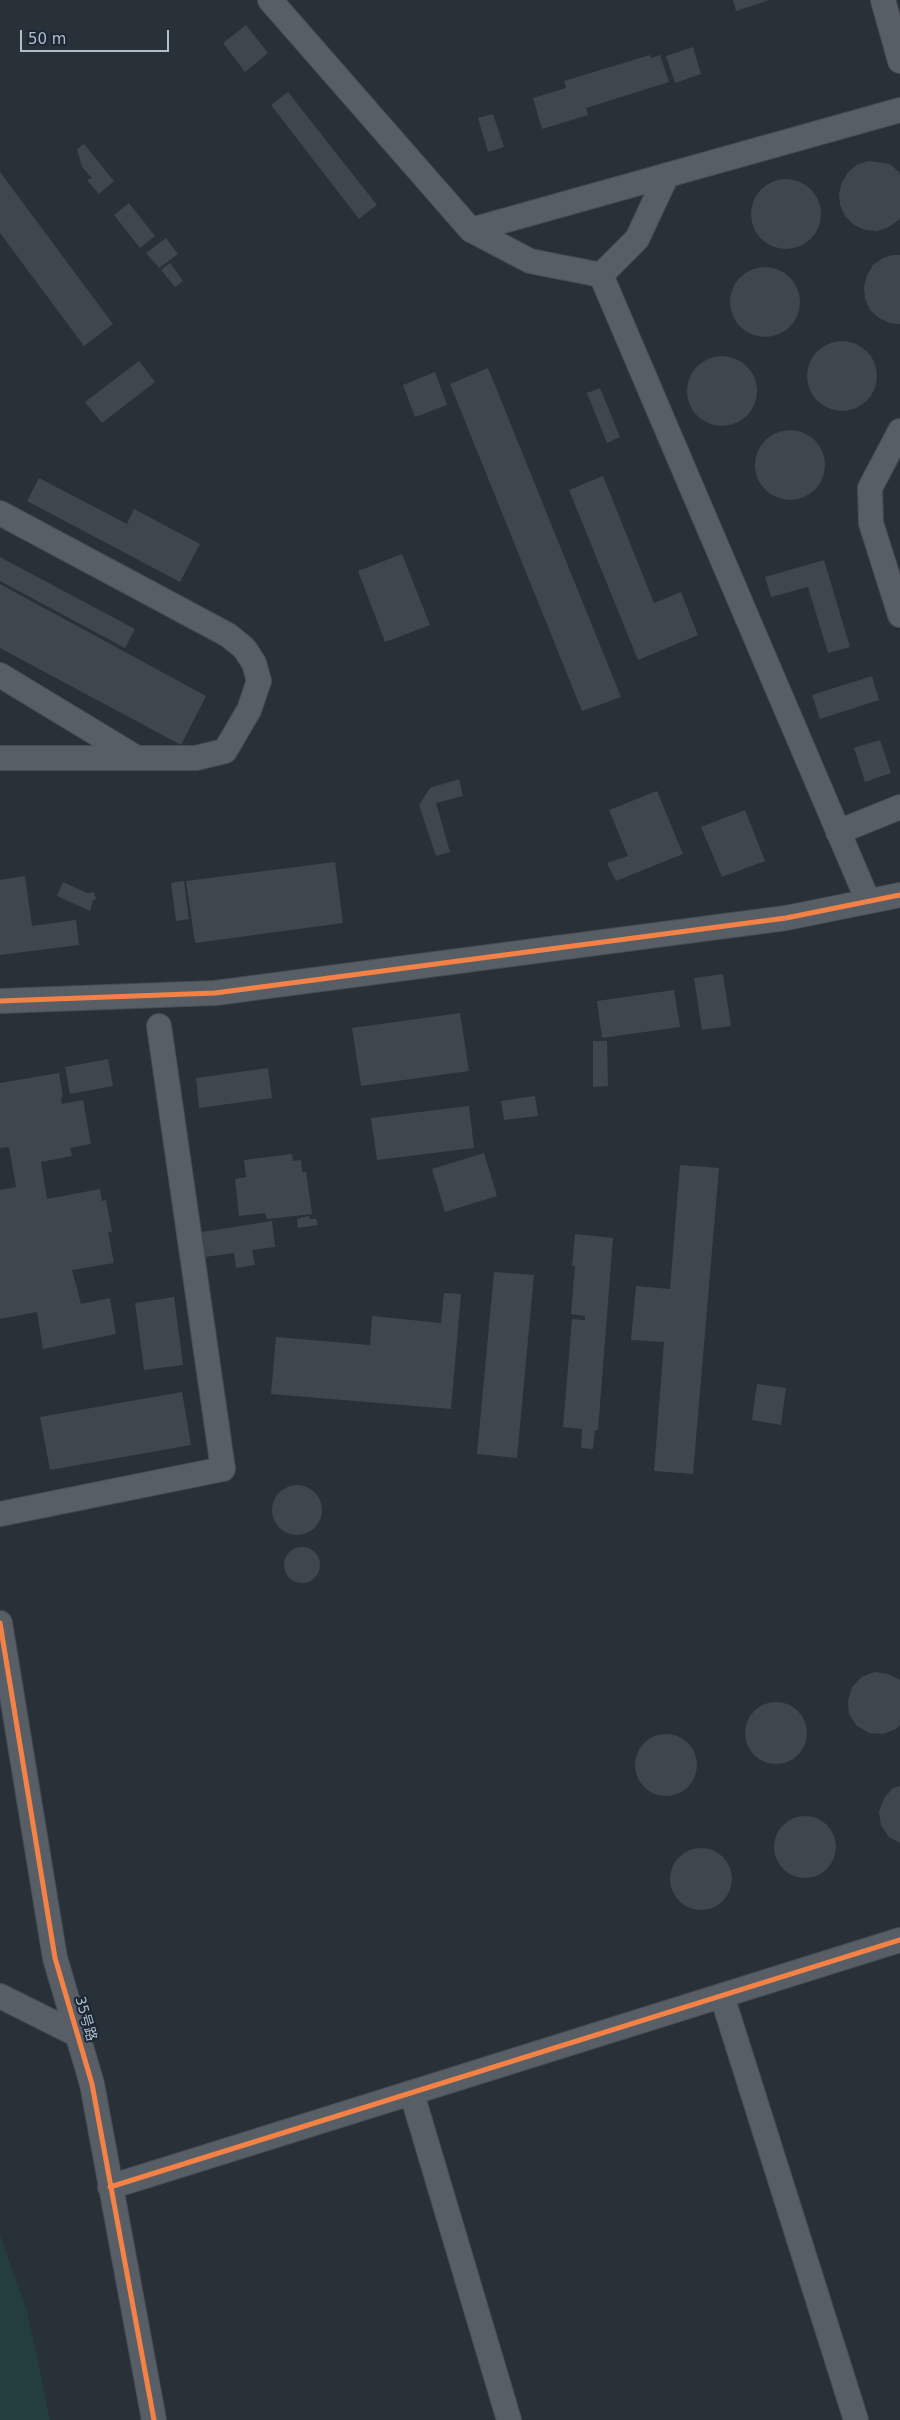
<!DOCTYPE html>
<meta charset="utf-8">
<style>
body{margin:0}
#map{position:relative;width:900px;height:2420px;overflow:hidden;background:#283038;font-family:"DejaVu Sans",sans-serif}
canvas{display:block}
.scale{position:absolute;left:20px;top:30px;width:149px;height:22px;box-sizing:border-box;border:2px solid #b1bdca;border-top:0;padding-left:6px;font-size:15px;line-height:18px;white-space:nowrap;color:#b1bdca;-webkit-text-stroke:4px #1b2734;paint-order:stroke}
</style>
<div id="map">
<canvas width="900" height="2420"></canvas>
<div class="scale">50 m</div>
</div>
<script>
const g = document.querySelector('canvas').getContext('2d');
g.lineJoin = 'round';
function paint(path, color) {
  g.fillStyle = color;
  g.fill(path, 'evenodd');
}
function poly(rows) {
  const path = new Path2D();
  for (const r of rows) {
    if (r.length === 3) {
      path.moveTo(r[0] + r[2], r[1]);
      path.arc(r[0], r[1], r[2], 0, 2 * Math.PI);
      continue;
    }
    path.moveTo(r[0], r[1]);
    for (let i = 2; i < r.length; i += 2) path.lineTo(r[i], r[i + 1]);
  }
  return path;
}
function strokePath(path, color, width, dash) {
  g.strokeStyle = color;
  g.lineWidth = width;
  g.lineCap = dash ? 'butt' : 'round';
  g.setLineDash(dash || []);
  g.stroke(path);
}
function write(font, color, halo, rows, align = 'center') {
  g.font = font + ' "DejaVu Sans","Noto Sans SC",sans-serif';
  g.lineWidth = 4;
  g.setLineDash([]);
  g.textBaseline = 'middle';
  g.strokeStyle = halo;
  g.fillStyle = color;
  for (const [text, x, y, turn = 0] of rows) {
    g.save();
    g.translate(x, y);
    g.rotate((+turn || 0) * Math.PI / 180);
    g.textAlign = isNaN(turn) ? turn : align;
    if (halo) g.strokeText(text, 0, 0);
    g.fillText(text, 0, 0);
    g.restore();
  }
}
paint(poly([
 [0,2235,28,2314,50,2420,0,2420]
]), '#243d3f');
paint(poly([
 [733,0,769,0,736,11],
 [246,25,268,53,245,72,223,43],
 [693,47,701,74,675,83,666,56],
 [650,55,651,58,660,55,669,82,586,108,588,115,542,129,533,98,566,88,564,81],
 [288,92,377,205,359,219,271,105],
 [493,114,504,147,488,152,478,118],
 [84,144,114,181,99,194,87,180,92,178,82,167,77,149],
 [869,161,890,164,900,173,900,219,889,227,877,231,865,230,854,225,845,216,840,205,839,193,842,182,849,171,858,164],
 [0,172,113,324,84,346,0,233],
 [786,214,35],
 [129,203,155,236,140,248,114,215],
 [166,238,178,254,159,268,146,253],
 [893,255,900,255,900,324,890,323,879,318,870,310,865,299,864,287,867,275,873,265,883,258],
 [170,263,183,281,175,287,161,270],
 [765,302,35],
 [842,376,35],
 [722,391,35],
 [139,361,155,382,102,423,85,402],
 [488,368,621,697,582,711,450,384],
 [435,372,447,405,415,417,403,385],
 [600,388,620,437,607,443,587,393],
 [790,465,35],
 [603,476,654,603,681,592,698,635,638,660,569,490],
 [39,478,127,524,134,509,200,544,180,582,27,501],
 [402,554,430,625,385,642,358,571],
 [0,557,135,629,125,648,0,581],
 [824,560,850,647,828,653,808,587,771,597,765,577],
 [0,584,206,696,181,745,0,648],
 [872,676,879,700,820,719,812,695],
 [880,740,891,773,865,782,854,748],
 [459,779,463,796,436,803,450,852,436,856,419,805,430,788],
 [657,791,683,854,616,881,607,863,628,856,609,810],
 [745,810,765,861,722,877,701,827],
 [335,862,343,923,195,943,186,881],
 [25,876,32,926,76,920,79,945,0,955,0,880],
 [184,881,189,919,176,921,171,883],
 [63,882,87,893,94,892,96,899,93,900,90,911,57,896],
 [723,974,731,1026,702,1030,694,978],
 [674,990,680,1027,602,1038,597,1001],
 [460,1013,469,1071,361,1086,352,1028],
 [593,1041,607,1041,608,1086,593,1087],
 [108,1059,113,1086,70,1094,65,1067],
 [268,1068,272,1098,199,1108,196,1078],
 [59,1073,63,1097,61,1097,62,1104,83,1100,91,1144,70,1148,72,1156,41,1162,47,1199,100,1189,102,1201,106,1200,112,1232,108,1232,114,1263,72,1270,81,1304,110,1298,116,1334,43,1349,37,1312,0,1319,0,1190,16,1187,9,1147,0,1148,0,1083],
 [535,1096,538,1116,504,1120,501,1101],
 [469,1106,474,1148,377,1160,371,1118],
 [484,1153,497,1196,445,1212,432,1169],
 [292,1154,293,1161,301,1160,302,1172,306,1172,312,1214,267,1219,265,1213,239,1216,235,1179,246,1177,244,1160],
 [680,1165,719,1168,693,1474,654,1471,664,1342,631,1340,636,1286,670,1289],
 [309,1216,310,1219,316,1219,318,1225,298,1228,297,1219],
 [272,1221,275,1247,252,1250,255,1265,236,1268,234,1253,205,1257,202,1232],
 [575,1234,613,1238,598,1430,595,1430,593,1449,581,1448,582,1429,563,1427,572,1319,585,1320,585,1316,571,1314,575,1266,572,1266],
 [494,1272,534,1275,517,1458,477,1454],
 [444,1293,461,1294,451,1409,271,1394,276,1337,370,1345,372,1316,441,1323],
 [174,1297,183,1365,144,1370,135,1303],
 [757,1384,786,1388,781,1425,752,1420],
 [182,1392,191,1445,50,1470,40,1417],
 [297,1510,25],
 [302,1565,18],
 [874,1672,888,1674,900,1680,900,1725,896,1729,883,1734,869,1733,857,1726,849,1714,848,1701,852,1687,862,1677],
 [776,1733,31],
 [666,1765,31],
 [900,1786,900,1843,889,1837,881,1825,879,1812,884,1798,893,1788],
 [805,1847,31],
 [701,1879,31]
]), '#40464e');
const minor = poly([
 [270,0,471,230,900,110],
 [883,0,900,61],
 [471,230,530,261,601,275,637,239,667,175],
 [601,275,868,901],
 [900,431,870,488,871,523,900,615],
 [0,513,228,635,244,648,254,663,259,681,249,710,225,751,196,758,0,758],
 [0,675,137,758],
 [838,832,900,807],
 [0,1001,215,993,786,918,900,895],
 [0,1514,223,1469,159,1026],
 [0,1623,55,1958,92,2084,154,2420],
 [0,1996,78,2035],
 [722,1996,856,2420],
 [412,2094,509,2420],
 [110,2187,900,1940]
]);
strokePath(minor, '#474c53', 26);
strokePath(minor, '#585e66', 24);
strokePath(poly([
 [0,1001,215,993,786,918,900,895],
 [0,1623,55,1958,92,2084,154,2420],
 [110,2187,900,1940]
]), '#f48246', 5);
write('14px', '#b1bdca', '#1b2734', [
 ["35号路",85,2019,74]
]);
</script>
